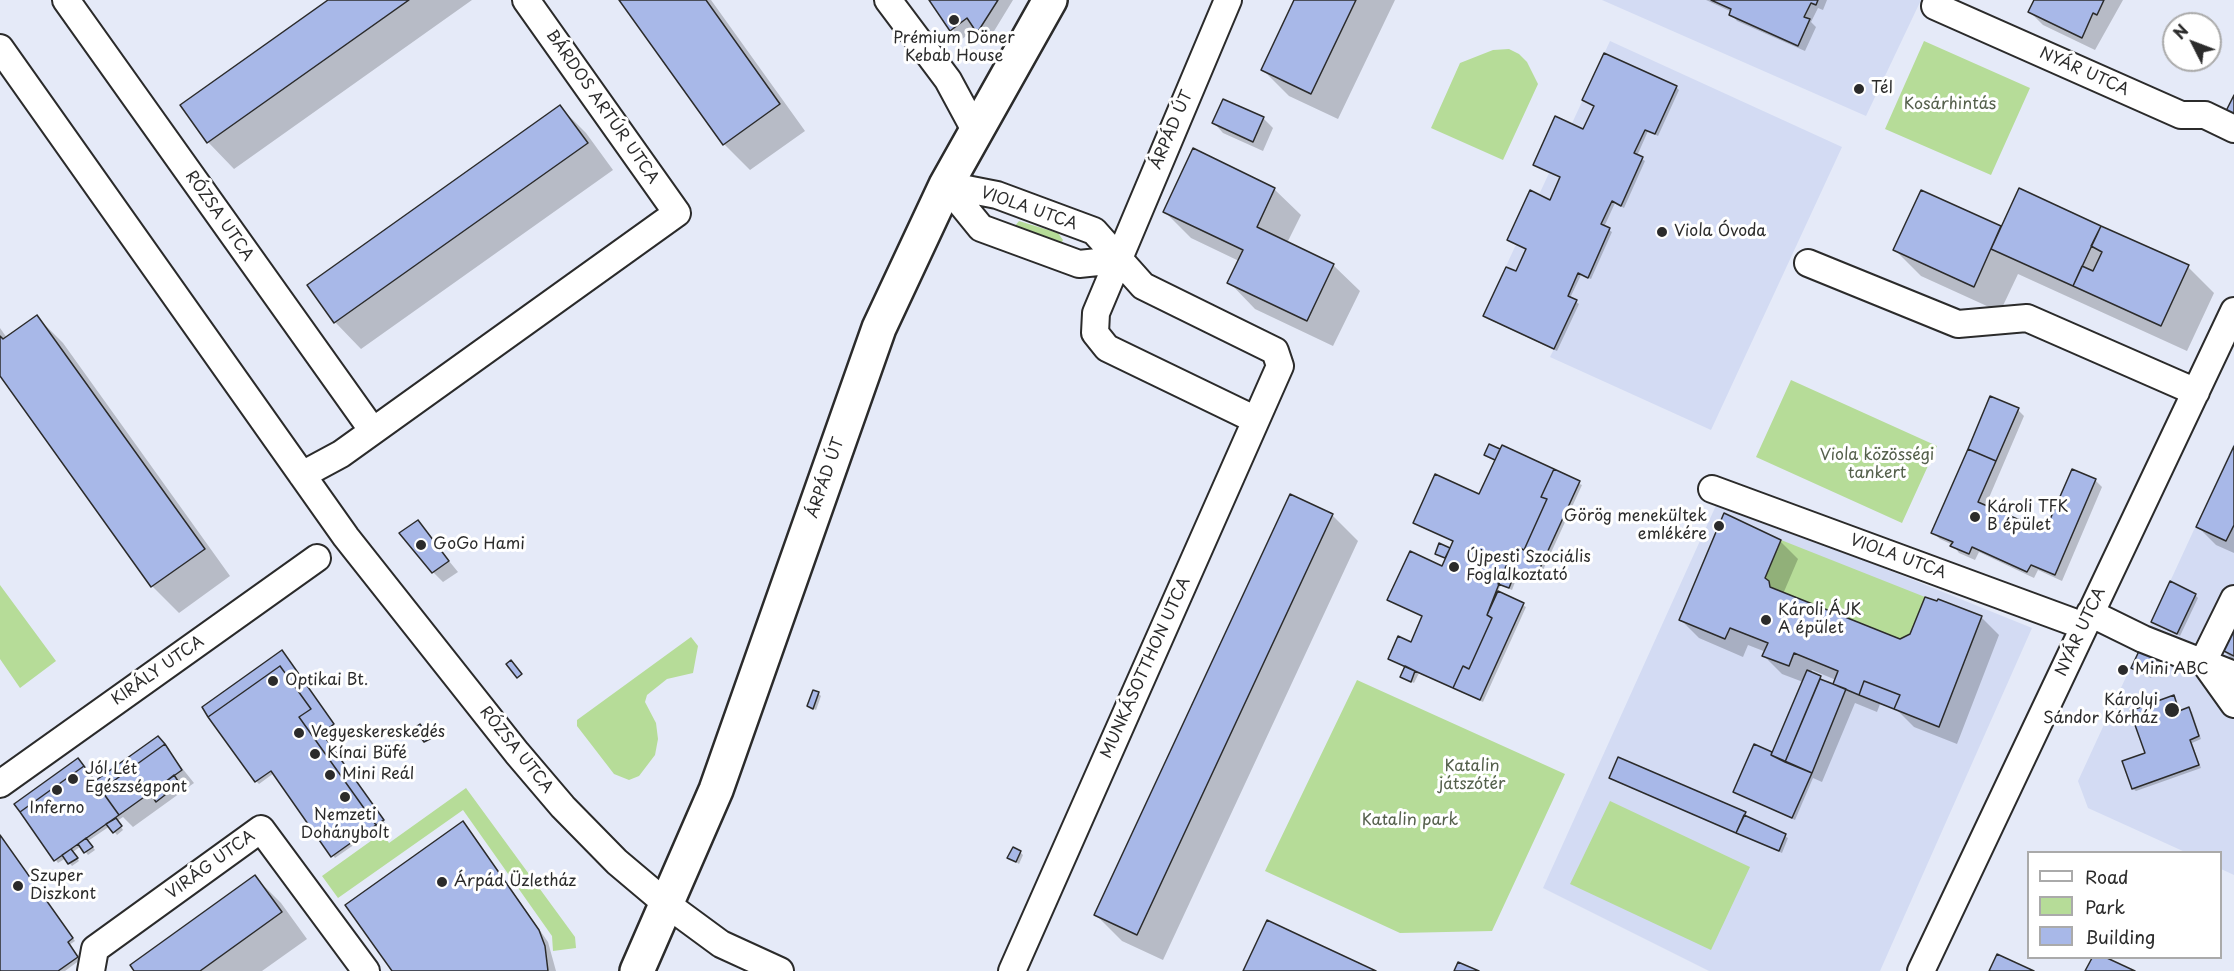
<!DOCTYPE html>
<meta charset="utf-8">
<style>
body{margin:0}
#map{position:relative;width:2234px;height:971px;overflow:hidden;background:#e5eaf8;font-family:"Playpen Sans",sans-serif}
canvas{display:block}
.legend{position:absolute;left:2027px;top:851px;width:195px;height:108px;box-sizing:border-box;background:#fff;border:2px solid #aaa;margin:0;padding:8px 10px;list-style:none;font-size:18px;color:#2b2b2b}
.legend li{display:flex;align-items:center;gap:12px;height:30px}
.legend b{width:30px;border:2px solid #aaa}
.north{position:absolute;left:2162px;top:12px;width:60px;height:60px;box-sizing:border-box;background:#fff;border:2px solid #aaa;border-radius:50%;rotate:312deg;font-size:16px;font-weight:700;line-height:24px;text-align:center;color:#2b2b2b}
.north::after{content:'';display:block;margin:auto;width:21px;height:27px;background:#2b2b2b;clip-path:polygon(50% 0,100% 100%,50% 72%,0 100%)}
</style>
<div id="map">
<canvas width="2234" height="971"></canvas>
<ul class="legend">
<li><b style="height:8px;background:#fff"></b>Road</li>
<li><b style="height:16px;background:#b6dc98"></b>Park</li>
<li><b style="height:16px;background:#a8b8e8"></b>Building</li>
</ul>
<div class="north">N</div>
</div>
<script>
const g = document.querySelector('canvas').getContext('2d');
g.lineJoin = 'round';
function paint(path, color) {
  g.fillStyle = color;
  g.fill(path, 'evenodd');
}
function poly(rows) {
  const path = new Path2D();
  for (const r of rows) {
    path.moveTo(r[0], r[1]);
    for (let i = 2; i < r.length; i += 2) path.lineTo(r[i], r[i + 1]);
  }
  return path;
}
function strokePath(path, color, width, dash) {
  g.strokeStyle = color;
  g.lineWidth = width;
  g.lineCap = dash ? 'butt' : 'round';
  g.setLineDash(dash || []);
  g.stroke(path);
}
function write(font, color, halo, rows, align = 'center') {
  g.font = font + ' "Playpen Sans",sans-serif';
  g.lineWidth = 6;
  g.setLineDash([]);
  g.textBaseline = 'middle';
  g.strokeStyle = halo;
  g.fillStyle = color;
  for (const [text, x, y, turn = 0] of rows) {
    g.save();
    g.translate(x, y);
    g.rotate((+turn || 0) * Math.PI / 180);
    g.textAlign = isNaN(turn) ? turn : align;
    if (halo) g.strokeText(text, 0, 0);
    g.fillText(text, 0, 0);
    g.restore();
  }
}
paint(poly([
 [1602,0,1921,0,1866,116],
 [1610,41,1842,147,1711,430,1550,357,1554,349,1483,316],
 [2234,443,2234,875,2221,869,2220,852,2185,852,2088,808,2078,781],
 [1718,501,2032,628,1880,971,1709,971,1543,888]
]), '#d3dbf3');
paint(poly([
 [1924,41,2030,88,1991,175,1885,129],
 [1509,49,1519,54,1527,62,1538,84,1503,160,1431,128,1460,63,1493,50],
 [1019,221,1058,233,1063,240,1061,244,1058,246,1014,227],
 [1791,380,1937,446,1902,523,1756,457],
 [1781,540,1925,597,1910,634,1900,639,1770,587,1769,581,1765,578],
 [0,585,56,661,20,688,0,659],
 [691,637,698,646,693,673,667,679,647,695,645,702,656,723,658,739,655,755,639,776,629,780,614,774,577,726,577,720],
 [1357,680,1565,774,1492,931,1400,933,1265,871],
 [466,788,575,937,576,948,553,951,552,936,463,810,338,898,322,876,382,833,389,843],
 [1610,801,1750,867,1711,950,1570,884]
]), '#b6dc98');
paint(poly([
 [331,0,472,0,234,169,208,142],
 [621,0,711,0,805,131,750,170,724,144],
 [931,0,1013,0,988,41,976,28,961,40],
 [1296,0,1395,0,1338,119,1289,96,1262,69],
 [1706,0,1827,0,1823,10,1818,8,1811,22,1816,27,1805,51,1737,21,1731,14,1732,12],
 [2036,0,2123,0,2095,50,2043,25,2030,12],
 [1676,87,1679,90,1658,136,1648,131,1637,156,1645,161,1624,208,1615,203,1604,227,1612,232,1591,279,1581,275,1570,298,1579,304,1557,351,1488,319,1485,316,1516,273,1527,250,1509,240,1550,202,1561,178,1534,165,1584,131,1595,107,1584,100],
 [560,107,586,133,613,170,361,349,335,322],
 [1263,118,1273,128,1263,151,1223,133,1214,123],
 [1194,150,1274,189,1301,215,1287,243,1333,265,1360,291,1333,346,1255,309,1229,282,1239,261,1191,238,1164,211],
 [2020,190,2188,267,2214,293,2187,351,2018,274,2000,312,1921,276,1895,250,1921,192,2002,228],
 [37,317,63,343,230,576,179,613,152,586,0,373,0,328,7,338],
 [2018,410,2024,416,1985,507,2046,533,2095,480,2102,487,2062,581,2038,570,2034,578,1979,552,1975,560,1959,553,1953,545,1940,539,1933,533],
 [1490,446,1582,485,1538,581,1509,567,1505,576,1515,582,1512,590,1501,585,1497,592,1526,607,1483,702,1419,673,1414,683,1402,677,1406,667,1390,658,1412,644,1424,617,1389,600,1443,568,1446,559,1436,553,1440,545,1451,550,1480,496,1496,461,1486,454],
 [2234,450,2234,553,2216,545,2198,527],
 [1332,515,1358,541,1163,960,1122,941,1096,915],
 [417,522,458,572,443,582,433,572],
 [1780,541,1798,559,1783,594,1900,641,1981,617,1999,635,1957,744,1914,727,1897,710,1880,704,1877,712,1855,703,1822,782,1813,778,1795,820,1735,792,1755,746,1773,754,1803,682,1782,674,1764,656,1766,652,1748,645,1743,657,1699,638,1681,620],
 [1812,670,1836,680,1833,686,1811,673],
 [2195,595,2198,598,2180,636,2153,622],
 [2234,625,2234,661,2222,649],
 [284,655,336,728,324,737,385,823,335,858,274,773,259,784,256,781],
 [2156,659,2159,662,2151,678,2133,667],
 [818,693,821,696,816,710,808,706],
 [2173,697,2180,712,2189,709,2192,712,2201,739,2192,743,2201,768,2136,791,2133,789],
 [158,738,194,783,133,827,123,817,117,821,123,830,117,835,110,826,88,841,95,850,88,855,81,846,73,852,79,861,72,866,66,858,58,863,16,805,95,783],
 [1610,778,1745,814,1747,818,1788,838,1782,853],
 [463,823,472,833,548,942,556,971,394,971],
 [0,836,75,941,69,945,80,960,65,971,0,971],
 [1020,852,1023,855,1019,864,1009,858],
 [255,877,281,903,307,939,262,971,136,971]
]), '#0003');
const building = poly([
 [328,0,409,0,207,143,180,105,328,0],
 [619,0,706,0,780,104,723,145,619,0],
 [929,0,998,0,977,33,967,18,950,31,929,0],
 [1294,0,1356,0,1311,94,1261,70,1294,0],
 [1711,0,1818,0,1816,5,1811,3,1804,17,1810,19,1798,46,1729,15,1731,9,1711,0],
 [2034,0,2104,0,2097,15,2093,13,2082,38,2028,12,2034,0],
 [1604,53,1677,86,1655,134,1645,130,1634,153,1643,157,1621,206,1612,201,1601,224,1610,228,1588,278,1578,273,1568,296,1577,300,1554,349,1483,316,1506,267,1516,271,1526,249,1507,240,1530,190,1550,200,1560,177,1533,165,1555,116,1583,129,1594,106,1582,100,1604,53],
 [2234,95,2234,119,2224,115,2234,95],
 [1223,99,1264,117,1253,142,1212,123,1223,99],
 [560,105,588,143,334,323,307,285,560,105],
 [1193,148,1275,188,1257,227,1334,264,1307,321,1227,283,1243,250,1163,212,1193,148],
 [2019,188,2101,226,2073,286,1991,249,2019,188],
 [1921,190,2001,226,1974,287,1893,250,1921,190],
 [2101,226,2189,265,2161,326,2073,286,2082,266,2093,271,2102,252,2091,246,2101,226],
 [37,315,205,549,151,587,0,376,0,336,3,339,37,315],
 [1990,396,2019,408,1996,461,1968,449,1990,396],
 [1489,444,1500,449,1495,460,1484,455,1489,444],
 [1502,445,1554,469,1541,497,1547,499,1524,550,1518,547,1509,567,1506,566,1487,615,1492,618,1469,669,1463,666,1453,688,1388,659,1398,636,1411,642,1422,616,1387,600,1410,551,1442,566,1453,541,1413,523,1435,474,1479,494,1502,445],
 [2234,446,2234,525,2226,541,2196,527,2234,446],
 [1968,449,1996,461,1978,502,2045,531,2072,469,2096,479,2055,575,2031,565,2027,572,1972,547,1969,554,1950,546,1953,542,1931,533,1968,449],
 [1554,469,1580,481,1535,579,1509,567,1518,547,1524,550,1547,499,1541,497,1554,469],
 [1290,494,1333,514,1137,935,1094,915,1290,494],
 [1724,513,1781,540,1765,578,1769,581,1770,587,1900,639,1910,634,1925,597,1937,601,1938,599,1982,616,1939,727,1894,709,1900,695,1864,681,1859,695,1833,684,1838,671,1794,653,1789,666,1762,656,1768,643,1730,628,1725,639,1679,620,1724,513],
 [418,520,449,561,432,573,399,533,418,520],
 [1439,543,1450,548,1445,558,1435,554,1439,543],
 [1503,573,1513,578,1509,588,1498,584,1503,573],
 [2170,581,2196,594,2177,634,2151,622,2170,581],
 [1498,591,1524,603,1480,700,1453,688,1463,666,1469,669,1492,618,1487,615,1498,591],
 [2234,623,2234,656,2220,649,2234,623],
 [2140,649,2157,657,2148,676,2131,668,2140,649],
 [282,650,334,724,322,733,384,820,376,825,299,717,311,709,280,666,208,717,202,707,282,650],
 [511,660,522,674,517,678,506,664,511,660],
 [280,666,311,709,299,717,376,825,331,857,271,771,255,782,208,717,280,666],
 [1405,666,1415,671,1411,682,1400,677,1405,666],
 [1807,670,1821,676,1785,762,1771,755,1807,670],
 [1820,679,1846,689,1812,773,1785,762,1820,679],
 [1864,681,1900,695,1894,709,1859,695,1864,681],
 [813,690,819,692,813,709,807,706,813,690],
 [2174,695,2179,711,2189,707,2199,736,2190,740,2199,765,2132,789,2122,761,2145,753,2130,711,2174,695],
 [420,724,430,739,424,742,414,728,420,724],
 [158,736,165,744,101,790,95,781,158,736],
 [165,744,182,770,119,815,101,790,165,744],
 [1754,744,1772,752,1771,755,1812,773,1792,818,1733,792,1754,744],
 [1618,757,1746,812,1736,833,1609,778,1618,757],
 [78,758,84,766,20,812,14,804,78,758],
 [84,766,119,815,54,861,20,812,84,766],
 [174,775,180,784,171,791,165,782,174,775],
 [159,787,165,795,156,802,150,793,159,787],
 [1744,815,1786,834,1779,851,1736,833,1744,815],
 [116,818,122,826,113,833,106,824,116,818],
 [463,821,539,930,545,946,548,971,392,971,345,905,463,821],
 [0,835,73,938,68,942,78,957,58,971,0,971,0,835],
 [86,838,93,847,84,853,78,844,86,838],
 [1013,847,1021,851,1016,862,1007,858,1013,847],
 [71,849,78,858,68,864,62,855,71,849],
 [255,875,282,912,200,971,134,971,130,965,255,875],
 [1267,920,1316,943,1376,971,1243,971,1267,920],
 [1997,954,2034,971,1989,971,1997,954],
 [2092,958,2107,958,2135,971,2085,971,2092,958],
 [1458,962,1479,971,1454,971,1458,962]
]);
paint(building, '#a8b8e8');
strokePath(building, '#2b2b2b', 1.5);
const minor = poly([
 [66,0,373,431],
 [888,0,948,80,975,130],
 [1228,0,1096,313,1095,333,1107,348,1256,420],
 [1935,6,2181,115,2205,115,2234,129],
 [0,48,346,537,517,753,563,807,617,862,668,905,721,944,780,971],
 [946,185,997,195,1094,231,1143,286,1275,351,1280,366,1012,971],
 [946,185,981,228,1079,264,1117,260],
 [1808,263,1958,324,2027,318,2196,392],
 [302,475,341,454,677,213,526,0],
 [1712,489,2084,626],
 [2090,613,2143,639,2234,675],
 [2203,662,2234,599],
 [2204,662,2234,704],
 [0,784,317,558],
 [91,971,95,949,261,829,366,971],
 [1921,971,2234,311]
]);
const major = poly([
 [637,971,716,790,879,328,946,185,1050,0]
]);
strokePath(minor, '#2b2b2b', 30);
strokePath(major, '#2b2b2b', 38);
strokePath(minor, '#fff', 26);
strokePath(major, '#fff', 33);
for (const [x, y, r, color] of [
 [954,20,6,"#2b2b2b"],
 [1859,89,6,"#2b2b2b"],
 [1662,232,6,"#2b2b2b"],
 [1975,517,6,"#2b2b2b"],
 [1719,526,6,"#2b2b2b"],
 [421,545,6,"#2b2b2b"],
 [1454,567,6,"#2b2b2b"],
 [1766,620,6,"#2b2b2b"],
 [2123,670,6,"#2b2b2b"],
 [273,681,6,"#2b2b2b"],
 [2172,710,8,"#2b2b2b"],
 [299,733,6,"#2b2b2b"],
 [315,754,6,"#2b2b2b"],
 [330,775,6,"#2b2b2b"],
 [73,779,6,"#2b2b2b"],
 [57,790,6,"#2b2b2b"],
 [345,797,6,"#2b2b2b"],
 [442,882,6,"#2b2b2b"],
 [18,886,6,"#2b2b2b"]
]) {
  const dot = new Path2D();
  dot.arc(x, y, r, 0, 2 * Math.PI);
  g.fillStyle = color;
  g.fill(dot);
  strokePath(dot, '#fff', 2);
}
write('16px', '#2b2b2b', '#fff', [
 ["Prémium Döner",954,39,"center"],
 ["Kebab House",954,57,"center"],
 ["Tél",1871,89],
 ["Viola Óvoda",1674,232],
 ["Károli TFK",1987,508],
 ["B épület",1987,526],
 ["Görög menekültek",1707,517,"right"],
 ["emlékére",1707,535,"right"],
 ["GoGo Hami",433,545],
 ["Újpesti Szociális",1466,558],
 ["Foglalkoztató",1466,576],
 ["Károli ÁJK",1778,611],
 ["A épület",1778,629],
 ["Mini ABC",2135,670],
 ["Optikai Bt.",285,681],
 ["Károlyi",2158,701,"right"],
 ["Sándor Kórház",2158,719,"right"],
 ["Vegyeskereskedés",311,733],
 ["Kínai Büfé",327,754],
 ["Jól Lét",85,770],
 ["Egészségpont",85,788],
 ["Mini Reál",342,775],
 ["Inferno",57,809,"center"],
 ["Nemzeti",345,816,"center"],
 ["Dohánybolt",345,834,"center"],
 ["Szuper",30,877],
 ["Diszkont",30,895],
 ["Árpád Üzletház",454,882]
], 'left');
write('16px', '#2b2b2b', '#fff', [
 ["NYÁR UTCA",2084,72,24],
 ["BÁRDOS ARTÚR UTCA",602,107,55],
 ["ÁRPÁD ÚT",1172,130,-67],
 ["VIOLA UTCA",1029,209,19],
 ["RÓZSA UTCA",219,216,55],
 ["ÁRPÁD ÚT",826,478,-71],
 ["VIOLA UTCA",1898,557,20],
 ["NYÁR UTCA",2081,632,-65],
 ["MUNKÁSOTTHON UTCA",1146,668,-66],
 ["KIRÁLY UTCA",158,671,-35],
 ["RÓZSA UTCA",516,750,51],
 ["VIRÁG UTCA",211,865,-36]
]);
write('16px', '#55604c', '#fff', [
 ["Kosárhintás",1950,105],
 ["Viola közösségi",1877,456],
 ["tankert",1877,474],
 ["Katalin",1472,767],
 ["játszótér",1472,785],
 ["Katalin park",1410,821]
]);
</script>
